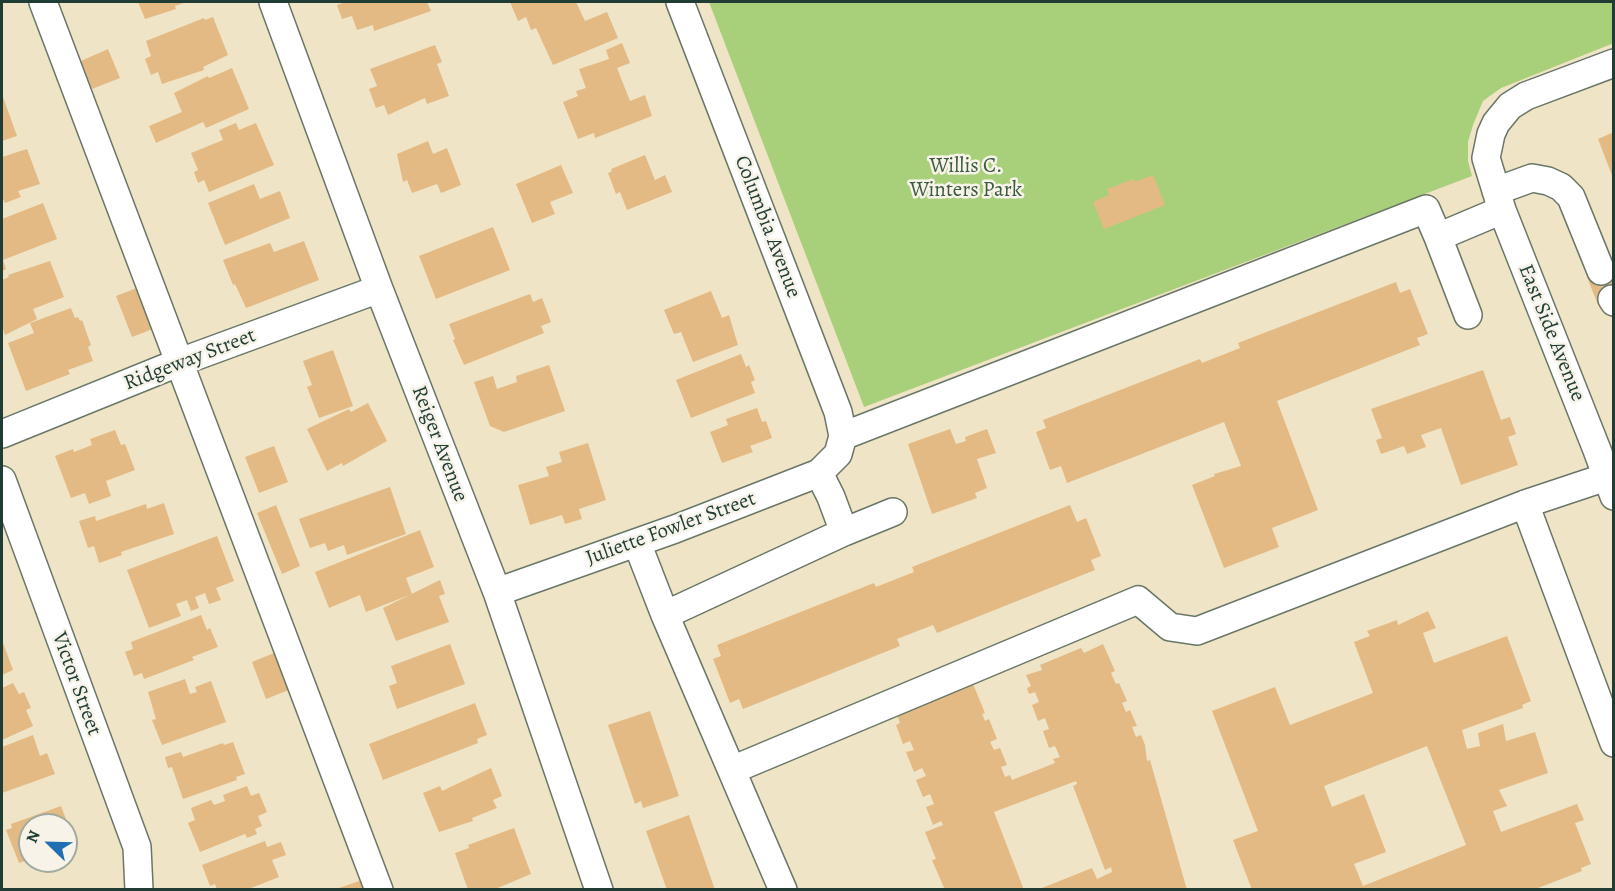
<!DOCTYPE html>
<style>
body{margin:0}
#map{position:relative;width:1615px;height:891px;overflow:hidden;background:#f0e4c7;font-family:Alegreya,serif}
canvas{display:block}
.frame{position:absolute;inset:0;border:3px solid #1f3d34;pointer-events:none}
.north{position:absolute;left:18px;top:813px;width:60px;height:60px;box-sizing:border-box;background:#f7f3e8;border:2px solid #a1aaa0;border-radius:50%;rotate:293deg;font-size:16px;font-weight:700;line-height:24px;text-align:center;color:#1f3d34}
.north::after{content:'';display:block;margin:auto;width:21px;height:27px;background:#1f6fb2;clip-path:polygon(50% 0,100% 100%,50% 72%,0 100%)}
</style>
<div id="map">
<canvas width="1615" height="891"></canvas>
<div class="frame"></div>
<div class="north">N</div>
</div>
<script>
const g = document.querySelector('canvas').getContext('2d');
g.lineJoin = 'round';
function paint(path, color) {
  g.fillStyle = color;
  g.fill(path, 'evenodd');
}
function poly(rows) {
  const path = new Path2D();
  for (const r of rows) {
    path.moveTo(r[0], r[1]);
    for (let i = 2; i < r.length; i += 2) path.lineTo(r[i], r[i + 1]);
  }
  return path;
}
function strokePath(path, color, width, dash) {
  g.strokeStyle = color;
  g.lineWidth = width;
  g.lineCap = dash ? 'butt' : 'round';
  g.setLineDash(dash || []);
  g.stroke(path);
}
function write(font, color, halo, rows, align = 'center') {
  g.font = font + ' Alegreya,serif';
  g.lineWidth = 5;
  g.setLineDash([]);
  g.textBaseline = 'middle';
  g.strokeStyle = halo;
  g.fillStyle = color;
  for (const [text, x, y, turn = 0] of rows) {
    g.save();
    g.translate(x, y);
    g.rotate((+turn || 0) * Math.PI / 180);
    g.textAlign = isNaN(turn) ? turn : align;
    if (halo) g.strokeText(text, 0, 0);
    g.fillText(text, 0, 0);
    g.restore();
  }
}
paint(poly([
 [709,2,1613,2,1614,43,1501,88,1483,101,1473,125,1468,142,1468,161,1472,176,864,407]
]), '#a8cf7a');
paint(poly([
 [138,2,187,2,175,6,176,9,145,19],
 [346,2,427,2,431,11,374,31,373,25,357,30,352,16,342,19,337,5],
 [510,2,576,2,585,21,607,12,618,38,553,65,536,28,531,30,526,17,518,21],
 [213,17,228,55,203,67,204,70,162,84,158,72,151,75,145,59,151,56,146,41,204,18,205,20],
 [622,43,630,63,617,68,630,101,645,95,652,116,595,138,594,133,578,139,563,102,578,96,576,91,586,88,579,69,609,59,606,50],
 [435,45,442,62,437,64,449,96,427,104,425,98,388,115,384,105,376,108,369,89,377,86,370,69],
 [108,49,120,78,92,89,81,61],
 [232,68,249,109,206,128,203,122,156,143,149,126,182,112,174,93,208,76,209,78],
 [2,94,17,136,2,141],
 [236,123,239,130,256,123,274,165,209,192,204,180,198,183,194,172,198,170,191,153,223,140,219,130],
 [1614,132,1614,178,1613,178,1598,139],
 [428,141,433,154,447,148,461,185,441,193,437,184,412,193,407,180,403,182,397,154],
 [27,149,40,184,18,191,21,197,5,203,2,197,2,157],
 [645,155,655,180,665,175,672,192,627,210,620,192,616,194,608,173,612,171,611,169],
 [561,165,573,193,550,202,555,214,532,223,516,184],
 [1153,175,1165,205,1104,229,1093,202,1109,195,1107,189,1134,179,1135,182],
 [254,184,260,199,280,191,290,218,225,245,208,203],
 [43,203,57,239,3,260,6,269,2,271,2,219],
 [493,227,510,270,436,299,419,256],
 [304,241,319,280,246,308,235,284,233,285,223,260,270,243,274,252],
 [50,261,64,297,33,309,37,319,5,335,2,327,2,280,9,277,8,275],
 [1614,266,1614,299,1598,305,1587,277],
 [1396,282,1400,293,1410,289,1428,334,1417,338,1420,345,1277,401,1318,510,1272,528,1279,547,1224,568,1192,485,1215,476,1214,474,1241,466,1224,422,1067,483,1061,466,1050,470,1036,432,1046,428,1043,420,1200,359,1202,363,1240,348,1238,343],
 [142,286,158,327,132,337,116,296],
 [711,291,722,318,729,315,738,345,693,362,681,332,674,334,664,310],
 [530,294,533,302,542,298,551,322,541,326,544,333,464,365,453,340,455,339,449,324],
 [71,308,75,318,78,317,80,321,82,320,91,345,88,347,93,361,68,370,70,374,26,391,8,343,34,333,30,323],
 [333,350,353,406,319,418,307,387,312,385,303,361],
 [741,354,746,367,749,365,755,380,751,382,755,393,691,418,676,380],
 [549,365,565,411,504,432,490,426,474,382,493,376,497,389,517,382,516,376],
 [1483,370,1501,420,1510,417,1516,434,1508,437,1518,465,1461,485,1441,428,1421,435,1426,447,1407,454,1404,446,1381,454,1376,440,1382,438,1371,409],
 [368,403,387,441,343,466,342,463,327,471,307,429,349,409,351,412],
 [757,408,762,422,766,421,772,438,750,446,753,452,722,463,710,432,728,425,726,419],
 [950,429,956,444,966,441,965,437,987,429,996,453,977,459,987,488,975,493,977,498,932,514,908,444],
 [115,430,121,445,125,444,135,470,106,481,111,496,89,504,85,493,71,498,55,456,73,449,74,452,92,445,90,439],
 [588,443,606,500,579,509,582,519,565,524,562,515,530,525,518,485,549,476,546,467,562,462,559,452],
 [274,446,288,482,259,493,245,457],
 [390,487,406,534,347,555,344,545,328,551,325,543,310,548,299,519],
 [164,503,174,534,121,552,122,555,99,563,94,546,88,548,79,521,95,516,96,521,146,504,147,509],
 [276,505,300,566,282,574,257,513],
 [1070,505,1077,522,1086,518,1101,556,1091,560,1095,570,937,633,933,625,897,639,900,646,743,709,739,699,730,703,713,659,721,656,717,645,874,583,876,587,914,572,912,567],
 [420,530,434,567,406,578,412,594,366,612,360,595,329,608,315,572],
 [217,536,234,581,216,588,221,600,209,604,205,593,195,597,199,608,191,611,187,600,176,604,181,616,149,628,127,570],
 [440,580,445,594,439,596,449,622,396,641,383,608],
 [1428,611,1436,628,1423,633,1434,663,1507,636,1531,701,1522,705,1523,708,1462,730,1467,749,1480,746,1478,733,1503,724,1506,741,1535,732,1548,773,1499,790,1507,806,1493,811,1501,832,1577,804,1584,820,1575,823,1591,864,1581,868,1582,871,1533,890,1252,890,1233,840,1258,831,1212,711,1275,687,1290,725,1373,693,1354,642,1370,636,1367,631,1397,620,1398,625],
 [1427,746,1466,845,1363,886,1354,864,1386,852,1364,794,1332,807,1324,786],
 [201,615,207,630,210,628,218,647,192,657,194,660,144,679,142,673,134,676,125,652,133,649,131,642],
 [2,640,13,670,2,675],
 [450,644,465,684,397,709,389,686,397,683,391,666],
 [1103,644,1115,671,1111,673,1116,684,1119,683,1127,701,1122,703,1126,712,1130,710,1137,726,1132,727,1136,737,1141,735,1145,745,1147,761,1150,760,1187,890,1037,890,1092,868,1097,879,1112,872,1111,867,1105,870,1073,786,1077,784,1076,781,994,812,1024,890,945,890,932,860,936,859,925,832,943,825,941,821,933,825,926,807,934,804,930,794,923,797,916,780,926,776,922,768,914,772,906,752,914,750,910,741,903,744,896,725,900,723,896,712,973,684,985,713,982,714,985,721,989,719,997,739,990,742,994,750,1000,748,1007,765,1001,767,1005,777,1010,775,1012,780,1055,763,1053,759,1060,757,1055,746,1049,748,1043,731,1049,729,1045,718,1038,721,1032,705,1039,702,1035,692,1029,694,1027,688,1031,686,1026,675,1042,670,1040,665,1081,648,1084,653],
 [279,651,294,688,266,699,252,662],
 [185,679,190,694,197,692,195,687,211,681,226,722,162,745,152,720,156,719,148,692],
 [13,683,19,694,24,692,31,708,26,710,33,726,2,740,2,688],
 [475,703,487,735,477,739,478,743,383,780,369,744],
 [650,711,679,796,643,808,641,801,635,804,608,725],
 [33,735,40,756,47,753,55,774,2,793,2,747],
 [233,742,245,774,236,777,237,780,183,799,172,767,168,768,165,757,181,752,183,757,223,743,224,745],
 [491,768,502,796,493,800,497,808,472,818,473,821,439,832,423,793,440,786,442,791],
 [247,786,251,796,259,793,267,812,258,816,262,826,255,829,257,834,247,838,245,834,200,852,188,823,195,820,191,808,211,800,214,805,225,801,223,795],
 [61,806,72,835,66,837,66,825,30,825,30,859,19,863,6,830,12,828,11,824],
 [689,815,715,890,667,890,646,831],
 [514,828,531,874,493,890,468,890,455,853,469,848,468,845],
 [265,841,267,847,281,842,286,855,272,860,279,877,246,890,217,890,215,884,210,886,202,865],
 [365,879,369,890,336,890,336,889]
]), '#e3ba83');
const minor = poly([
 [43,2,379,890],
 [273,2,379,289,497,592,599,890],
 [1614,63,1526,96,1510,106,1496,123,1491,134,1486,158,1502,210,1597,450,1614,496],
 [1496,191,1532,178,1548,181,1561,187,1571,197,1601,271],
 [1438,237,1468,315],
 [1612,299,1614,302],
 [2,434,180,362,379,289],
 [843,436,1426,209,1438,237,1502,210],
 [2,480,137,847,139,890],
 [1525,504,1614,743],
 [844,532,893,512],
 [637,543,665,615,844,532,831,497,819,473],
 [497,592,675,529,819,473,838,454,843,436,838,412,680,2],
 [665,615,783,890],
 [732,770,1138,600,1170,627,1197,631,1525,504,1606,477]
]);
strokePath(minor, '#687767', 30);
strokePath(minor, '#fff', 27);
write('21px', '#3a5a42', '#f7f3e8', [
 ["Willis C.",966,167],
 ["Winters Park",966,191]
]);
write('21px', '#1f3d34', '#f7f3e8', [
 ["Columbia Avenue",767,227,69],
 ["East Side Avenue",1551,333,68],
 ["Ridgeway Street",190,360,-21],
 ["Reiger Avenue",439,444,69],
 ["Juliette Fowler Street",671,529,-20],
 ["Victor Street",76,684,70]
]);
</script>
